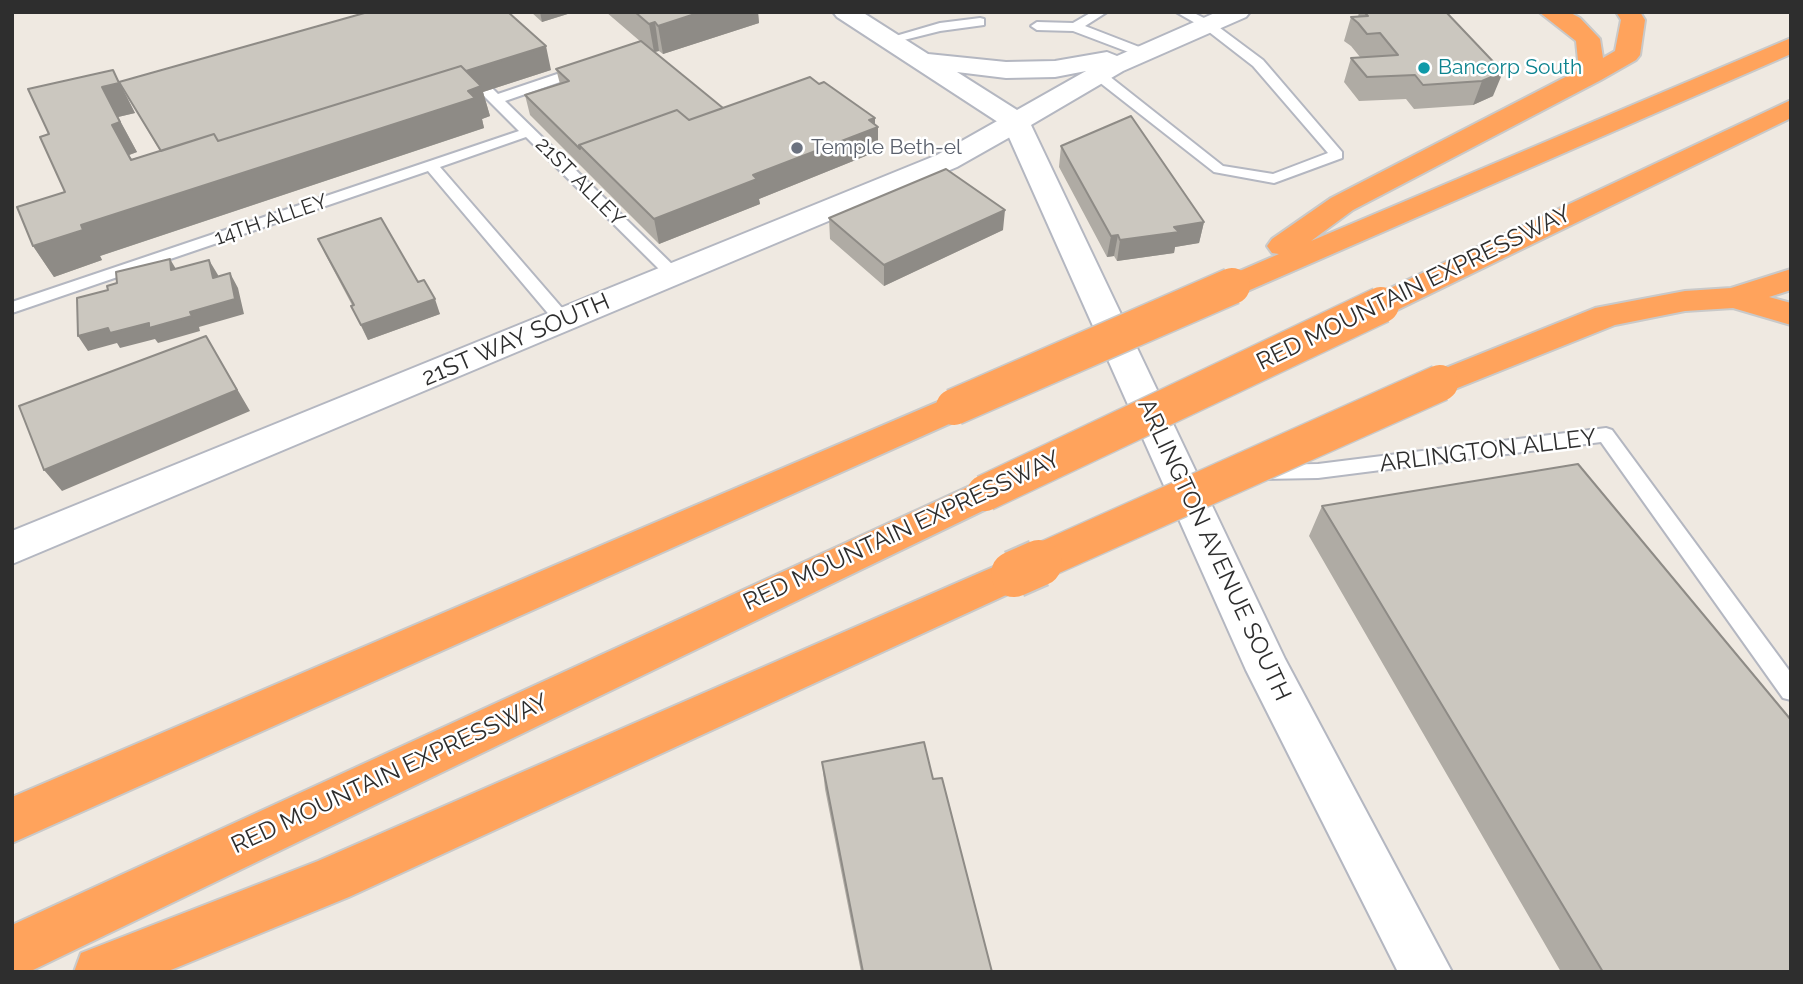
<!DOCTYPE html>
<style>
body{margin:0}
#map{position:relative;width:1803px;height:984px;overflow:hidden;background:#efe9e1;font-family:Raleway,sans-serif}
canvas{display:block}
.frame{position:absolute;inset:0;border:14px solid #2e2e2e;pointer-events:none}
</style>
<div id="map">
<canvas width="1803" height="984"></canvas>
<div class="frame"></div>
</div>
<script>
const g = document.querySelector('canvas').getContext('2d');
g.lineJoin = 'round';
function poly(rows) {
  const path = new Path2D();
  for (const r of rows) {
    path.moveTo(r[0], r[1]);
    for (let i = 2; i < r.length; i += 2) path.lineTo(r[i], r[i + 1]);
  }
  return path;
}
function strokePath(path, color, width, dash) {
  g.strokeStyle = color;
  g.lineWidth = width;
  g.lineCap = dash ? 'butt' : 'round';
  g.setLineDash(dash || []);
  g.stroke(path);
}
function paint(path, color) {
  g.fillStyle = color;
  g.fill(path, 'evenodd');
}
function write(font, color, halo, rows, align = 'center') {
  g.font = font + ' Raleway,sans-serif';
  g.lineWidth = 5;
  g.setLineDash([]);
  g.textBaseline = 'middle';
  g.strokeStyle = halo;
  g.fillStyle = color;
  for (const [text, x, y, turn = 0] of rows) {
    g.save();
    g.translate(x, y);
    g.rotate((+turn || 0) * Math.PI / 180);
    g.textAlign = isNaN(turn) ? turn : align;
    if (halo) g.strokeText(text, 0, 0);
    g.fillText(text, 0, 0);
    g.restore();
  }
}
const lane = poly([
 [1092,12,1107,12,1085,26,1147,50,1147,56,1139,56,1073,31,1037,30,1031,26,1037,22,1073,23,1092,12],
 [1176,12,1192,12,1212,22,1263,60,1342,152,1342,158,1274,183,1214,172,1094,78,1094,72,1104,72,1223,166,1273,174,1328,153,1253,66,1204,28,1176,12],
 [980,18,984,19,984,25,940,31,888,44,882,40,940,23,980,18],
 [584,65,589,66,589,72,505,101,679,271,681,274,679,277,667,277,526,137,440,167,569,316,571,320,569,324,557,324,428,171,12,313,12,302,519,131,481,93,481,87,491,87,498,94,584,65],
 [1606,428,1612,430,1791,673,1791,700,1783,698,1601,442,1318,478,1262,479,1255,477,1253,472,1255,467,1262,465,1318,464,1606,428]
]);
const street = poly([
 [1016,114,1026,116,1030,122,1026,128,957,167,12,564,12,531,937,155,1006,116,1016,114]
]);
const secondary = poly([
 [833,12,862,12,928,54,1006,62,1055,61,1107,52,1117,56,1217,12,1250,12,1246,17,1123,71,1031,125,1285,659,1452,972,1398,972,1246,670,1004,126,837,17,833,12],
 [1086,71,1017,110,957,72,1006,78,1055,77,1086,71]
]);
const highway = poly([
 [1539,12,1569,12,1580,18,1600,39,1603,58,1615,51,1621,20,1616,12,1640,12,1645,20,1640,55,1636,60,1601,80,1353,210,1311,241,1791,38,1791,54,1243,293,1232,296,1221,293,1216,286,1221,279,1279,254,1272,253,1267,246,1272,239,1331,198,1579,70,1576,41,1539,12],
 [1791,100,1791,118,1393,312,1381,315,1369,312,1365,305,1369,298,1791,100],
 [1791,269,1791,290,1769,297,1791,303,1791,325,1733,308,1685,311,1615,325,1440,395,1428,391,1422,383,1428,375,1595,308,1685,291,1731,288,1791,269],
 [954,395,967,398,972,407,967,416,12,843,12,797,954,395],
 [985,479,999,483,1004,493,999,503,31,971,12,972,12,925,985,479],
 [1014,558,1028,563,1034,574,1028,585,349,897,166,972,74,972,81,953,318,861,1014,558]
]);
strokePath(lane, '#b4b7c1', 4);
strokePath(street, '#b4b7c1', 4);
strokePath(secondary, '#b4b7c1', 4);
strokePath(highway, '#c9c9c9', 4);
paint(lane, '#fff');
paint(street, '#fff');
paint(secondary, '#fff');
paint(highway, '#ffa35c');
const highwayBridgeFar1 = poly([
 [954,407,1232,286],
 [985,493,1381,305],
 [1035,564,1440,383]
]);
const highwayBridge = poly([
 [1014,574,1039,563]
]);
strokePath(highwayBridgeFar1, '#c9c9c9', 39, []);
strokePath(highwayBridge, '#c9c9c9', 50, []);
strokePath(highwayBridgeFar1, '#ffa35c', 36);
strokePath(highwayBridge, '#ffa35c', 46);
paint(poly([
 [531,12,574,12,542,22],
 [606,12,758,12,759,23,663,54,659,51,655,52,723,108,819,84,875,118,875,125,878,127,878,151,759,199,760,204,659,244,530,115,525,95,560,84,556,69,641,42],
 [1359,12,1446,12,1493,96,1473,105,1414,109,1406,99,1359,101,1344,82,1351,58,1360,57,1351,46,1344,41,1351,17,1358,17],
 [113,70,135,113,118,117,137,152,129,155,132,159,160,151,119,82,551,70,483,92,490,116,482,119,484,128,100,256,102,260,54,277,33,246,65,192,49,134],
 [1061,146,1204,222,1199,243,1175,247,1174,253,1117,261,1114,256,1107,257,1059,167],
 [829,218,1003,230,884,286,830,239],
 [318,239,418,282,440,314,368,340,351,306,352,305,325,254],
 [1322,506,1791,972,1561,972,1309,536],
 [822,762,933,779,992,972,861,972,825,789]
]), '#afaba4');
paint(poly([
 [540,12,574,12,542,22],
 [701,12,758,12,759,23,663,54,658,26],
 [655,22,659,51,654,52,649,24],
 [546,46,551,70,483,92,490,116,482,119,484,128,100,256,102,260,54,277,33,246,81,225,221,147],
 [113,70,135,113,118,117,137,152,129,155,148,190,112,125,102,87],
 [1503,72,1493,96,1473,105,1482,81],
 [875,118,875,128,878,127,878,151,759,199,760,204,659,244,654,219,753,175],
 [1005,210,1003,230,884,286,884,265],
 [1204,222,1199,243,1175,247,1174,253,1117,261,1120,240,1174,227],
 [1118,235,1114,256,1107,257,1111,236],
 [170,259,179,274,171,270],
 [209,260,218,275,221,293,213,278],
 [230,273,238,288,244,314,199,327,200,331,158,343,155,339,120,348,117,343,88,351,78,336,108,328,149,323,190,312],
 [435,299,440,314,368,340,361,325],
 [206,336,250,411,62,491,44,470]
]), '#8e8b86');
const building = poly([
 [368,12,508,12,546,46,466,71,461,66,218,141,214,134,161,151,119,82,368,12],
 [635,12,701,12,658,26,655,22,649,24,635,12],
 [1364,12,1446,12,1503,72,1482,81,1423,85,1415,75,1367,77,1351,58,1398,55,1380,33,1367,34,1358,23,1351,17,1368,16,1364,12],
 [641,41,723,108,689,120,677,110,579,145,580,149,525,95,569,81,556,69,641,41],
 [461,66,481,86,468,91,475,98,81,225,83,230,33,246,17,207,65,192,40,137,49,134,28,89,113,70,119,83,102,87,120,122,112,125,131,160,214,134,218,141,461,66],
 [810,77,819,84,824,82,875,118,869,120,878,127,753,175,757,179,654,219,579,145,677,110,689,120,810,77],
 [1131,116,1204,222,1174,227,1179,232,1120,240,1118,235,1111,236,1061,146,1131,116],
 [946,169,1005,210,884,265,829,218,946,169],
 [381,218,418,282,424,280,435,299,361,325,351,306,354,305,318,239,381,218],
 [170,259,171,270,209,260,213,278,230,273,235,299,190,312,192,316,149,328,149,323,110,333,108,328,78,336,77,298,108,290,107,286,117,283,116,272,170,259],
 [206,336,237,390,44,470,19,406,206,336],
 [1578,464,1791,720,1791,972,1603,972,1322,506,1578,464],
 [924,742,933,779,942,778,992,972,863,972,822,762,924,742]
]);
paint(building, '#cbc7bf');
strokePath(building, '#8e8b86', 2);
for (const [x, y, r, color] of [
 [1424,68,7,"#0f9aa8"],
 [797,148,7,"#6b7280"]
]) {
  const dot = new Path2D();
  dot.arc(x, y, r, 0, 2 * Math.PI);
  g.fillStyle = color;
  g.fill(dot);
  strokePath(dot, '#fff', 2.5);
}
write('21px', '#0d838f', '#fff', [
 ["Bancorp South",1438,68]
], 'left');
write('21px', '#5b616d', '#fff', [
 ["Temple Beth-el",811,148]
], 'left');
write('21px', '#2e2e2e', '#fff', [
 ["21ST ALLEY",580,182,45],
 ["14TH ALLEY",271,220,-19]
]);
write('24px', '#2e2e2e', '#fff', [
 ["RED MOUNTAIN EXPRESSWAY",1414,288,-26],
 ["21ST WAY SOUTH",516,340,-23],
 ["ARLINGTON ALLEY",1488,451,-7],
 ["RED MOUNTAIN EXPRESSWAY",902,531,-25],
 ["ARLINGTON AVENUE SOUTH",1214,550,65],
 ["RED MOUNTAIN EXPRESSWAY",390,774,-25]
]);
</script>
